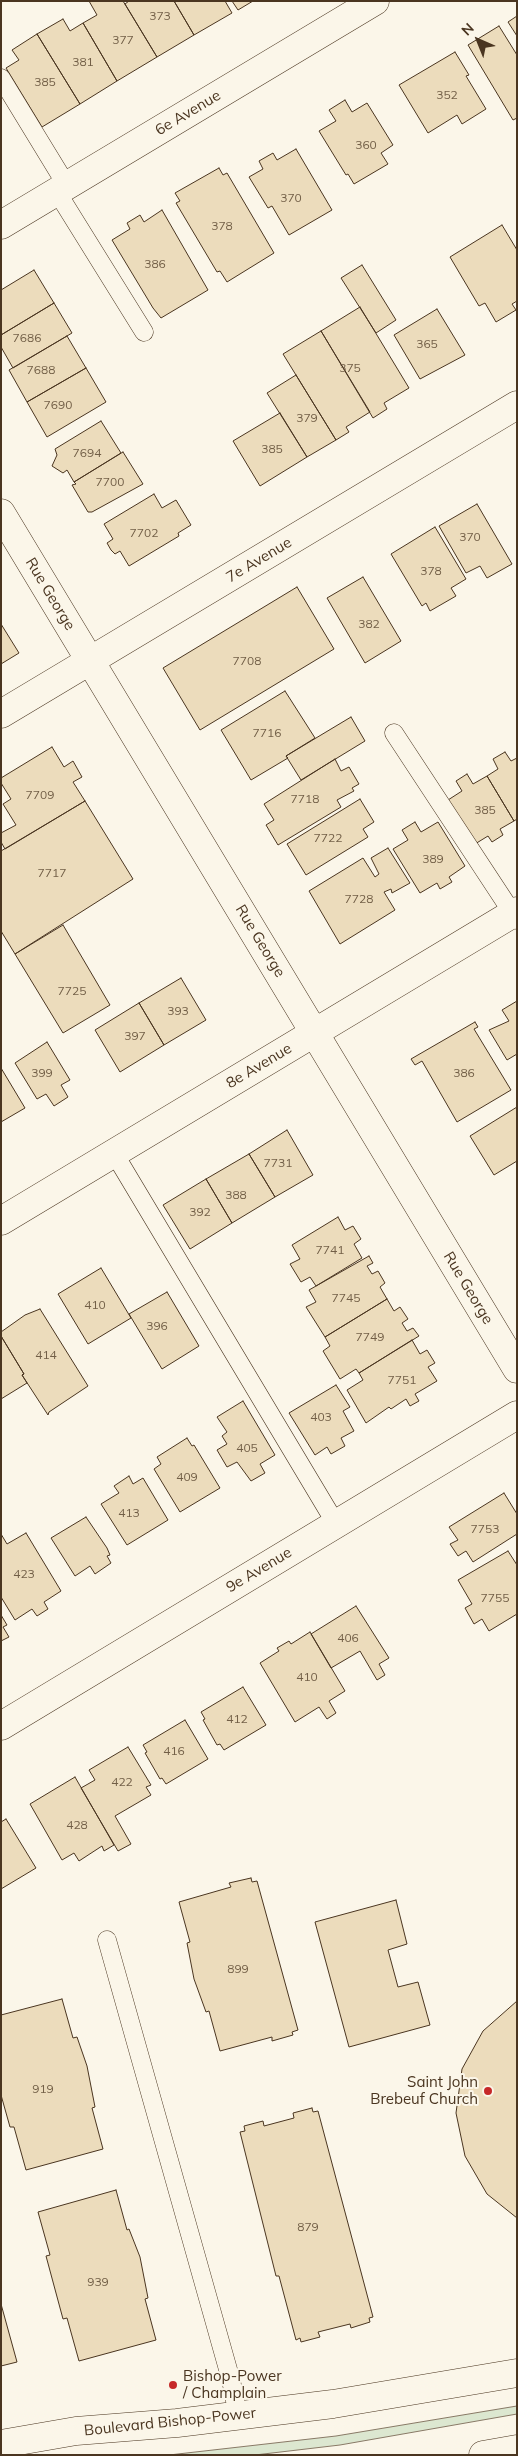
<!DOCTYPE html>
<style>
body{margin:0}
#map{position:relative;width:518px;height:2456px;overflow:hidden;background:#fbf6e9;font-family:Mulish,sans-serif}
canvas{display:block}
.frame{position:absolute;inset:0;border:2px solid #4a3520;pointer-events:none}
.north{position:absolute;left:453px;top:15px;width:50px;height:50px;-webkit-text-stroke:4px #fbf6e9;paint-order:stroke;rotate:316deg;font-size:14px;font-weight:700;line-height:20px;text-align:center;color:#4a3520}
.north::after{content:'';display:block;margin:auto;width:18px;height:22px;background:#4a3520;clip-path:polygon(50% 0,100% 100%,50% 72%,0 100%)}
</style>
<div id="map">
<canvas width="518" height="2456"></canvas>
<div class="frame"></div>
<div class="north">N</div>
</div>
<script>
const g = document.querySelector('canvas').getContext('2d');
g.lineJoin = 'round';
function paint(path, color) {
  g.fillStyle = color;
  g.fill(path, 'evenodd');
}
function poly(rows) {
  const path = new Path2D();
  for (const r of rows) {
    path.moveTo(r[0], r[1]);
    for (let i = 2; i < r.length; i += 2) path.lineTo(r[i], r[i + 1]);
  }
  return path;
}
function strokePath(path, color, width, dash) {
  g.strokeStyle = color;
  g.lineWidth = width;
  g.lineCap = dash ? 'butt' : 'round';
  g.setLineDash(dash || []);
  g.stroke(path);
}
function write(font, color, halo, rows, align = 'center') {
  g.font = font + ' Mulish,sans-serif';
  g.lineWidth = 4;
  g.setLineDash([]);
  g.textBaseline = 'middle';
  g.strokeStyle = halo;
  g.fillStyle = color;
  for (const [text, x, y, turn = 0] of rows) {
    g.save();
    g.translate(x, y);
    g.rotate((+turn || 0) * Math.PI / 180);
    g.textAlign = isNaN(turn) ? turn : align;
    if (halo) g.strokeText(text, 0, 0);
    g.fillText(text, 0, 0);
    g.restore();
  }
}
const green = poly([
 [517,2406,517,2414,340,2445,255,2455,169,2455,336,2436,517,2406]
]);
paint(green, '#dce7d0');
strokePath(green, '#887966', 1);
const building = poly([
 [89,1,123,1,157,57,117,81,83,23,97,15,89,1],
 [129,1,174,1,194,35,157,57,125,4,129,1],
 [174,1,225,1,232,13,194,35,174,1],
 [232,1,253,1,238,10,232,1],
 [517,16,517,36,508,22,517,16],
 [63,19,70,31,83,23,117,81,80,104,37,34,63,19],
 [499,26,517,55,517,118,513,120,468,45,499,26],
 [37,34,80,104,42,127,6,68,19,60,12,50,37,34],
 [455,52,469,75,466,76,486,109,462,124,457,115,428,133,399,85,455,52],
 [345,100,352,112,367,103,393,145,381,153,388,164,354,184,348,174,346,175,319,131,336,121,329,110,345,100],
 [296,149,332,210,289,235,272,206,268,208,249,177,263,169,259,161,273,153,277,160,296,149],
 [219,168,223,175,227,173,274,253,227,282,220,271,217,272,176,203,180,201,175,193,219,168],
 [162,210,208,290,161,318,153,308,112,240,130,229,127,223,140,215,144,222,162,210],
 [502,225,517,250,517,301,512,304,516,310,496,322,485,303,479,306,450,257,502,225],
 [362,265,396,320,376,333,341,278,362,265],
 [34,270,54,303,1,335,1,290,34,270],
 [54,303,72,333,13,368,1,347,1,335,54,303],
 [360,307,409,388,384,403,387,409,373,418,321,331,360,307],
 [437,309,465,355,420,379,394,335,437,309],
 [321,331,370,412,346,427,349,432,336,440,283,354,321,331],
 [67,336,86,368,27,402,9,370,67,336],
 [86,368,106,402,47,437,27,402,86,368],
 [296,375,336,440,307,457,267,393,296,375],
 [280,413,307,457,260,486,233,441,280,413],
 [101,421,121,453,74,482,67,470,63,473,52,466,57,455,55,449,101,421],
 [123,452,143,484,92,512,88,512,72,485,76,484,74,482,123,452],
 [154,494,162,508,176,500,191,525,178,533,179,536,129,566,120,551,115,554,111,550,107,543,113,539,104,524,154,494],
 [477,504,512,564,487,578,480,566,466,573,439,526,477,504],
 [435,527,466,579,451,588,456,596,430,611,426,603,422,606,391,554,435,527],
 [363,577,401,641,365,663,327,598,363,577],
 [297,587,334,649,200,730,163,668,297,587],
 [1,624,19,653,1,664,1,624],
 [285,691,315,738,286,756,288,758,251,780,221,730,285,691],
 [351,717,365,741,301,780,286,756,351,717],
 [52,747,64,767,73,761,82,777,73,782,85,801,5,849,1,842,1,833,16,825,3,804,11,799,1,783,1,778,52,747],
 [505,752,511,761,517,758,517,819,514,821,487,776,498,769,493,759,505,752],
 [335,759,341,771,349,767,359,784,352,788,354,791,337,800,341,807,278,845,266,825,274,820,264,804,335,759],
 [467,774,473,784,487,776,514,821,500,829,503,835,492,842,488,836,475,844,448,800,462,791,456,781,467,774],
 [360,799,374,822,363,829,368,837,306,875,287,844,360,799],
 [85,801,133,879,15,954,1,931,1,851,85,801],
 [415,822,421,832,438,822,465,866,449,877,452,882,440,889,437,883,420,893,393,849,408,840,402,830,415,822],
 [388,848,410,883,392,893,391,889,384,892,395,910,340,944,309,891,363,858,375,877,379,874,371,858,388,848],
 [63,925,110,1005,63,1033,15,954,63,925],
 [181,978,206,1020,164,1045,139,1003,181,978],
 [517,1001,517,1054,507,1060,489,1030,509,1021,502,1010,517,1001],
 [139,1003,164,1045,120,1072,95,1030,139,1003],
 [475,1022,478,1027,474,1029,511,1090,457,1122,422,1061,415,1065,411,1059,475,1022],
 [47,1042,70,1080,61,1085,68,1097,54,1106,46,1094,37,1099,15,1063,47,1042],
 [1,1068,25,1108,1,1122,1,1068],
 [517,1107,517,1161,494,1175,470,1136,517,1107],
 [287,1130,313,1175,275,1197,249,1154,287,1130],
 [249,1154,275,1197,232,1223,206,1179,249,1154],
 [206,1179,232,1223,190,1249,163,1205,206,1179],
 [338,1217,345,1230,353,1226,361,1239,354,1244,362,1258,316,1286,310,1277,301,1282,290,1264,300,1259,292,1245,338,1217],
 [369,1256,373,1263,367,1266,372,1274,378,1271,385,1283,380,1287,387,1299,325,1337,306,1307,316,1302,309,1290,369,1256],
 [101,1268,131,1318,88,1344,58,1294,101,1268],
 [167,1292,199,1346,162,1369,129,1314,167,1292],
 [387,1299,394,1311,400,1307,408,1319,402,1323,407,1331,413,1328,419,1336,359,1373,356,1369,340,1379,323,1351,330,1346,325,1337,387,1299],
 [40,1309,88,1386,49,1412,48,1415,22,1375,24,1374,1,1336,1,1332,25,1315,40,1309],
 [1,1336,24,1374,22,1375,27,1383,1,1399,1,1336],
 [412,1340,420,1354,427,1350,435,1363,428,1367,437,1381,415,1394,419,1401,410,1406,406,1399,391,1409,389,1407,366,1423,347,1390,363,1380,359,1373,412,1340],
 [336,1385,350,1407,343,1411,354,1431,341,1438,345,1446,331,1454,327,1447,315,1455,289,1413,336,1385],
 [243,1401,275,1455,260,1464,265,1473,251,1481,237,1462,227,1467,217,1450,227,1444,222,1436,227,1432,217,1417,243,1401],
 [187,1438,192,1446,194,1445,220,1488,180,1512,154,1469,161,1464,157,1457,187,1438],
 [129,1476,133,1484,143,1478,168,1520,127,1545,101,1504,119,1493,114,1486,129,1476],
 [504,1493,517,1514,517,1534,473,1562,466,1551,458,1556,450,1544,458,1540,449,1527,504,1493],
 [86,1517,107,1548,110,1555,107,1556,111,1563,95,1574,90,1566,75,1576,51,1538,86,1517],
 [26,1533,61,1591,44,1602,48,1609,37,1616,32,1609,15,1620,1,1597,1,1534,7,1544,26,1533],
 [508,1551,517,1565,517,1614,489,1631,482,1619,474,1624,465,1608,472,1604,458,1580,508,1551],
 [356,1606,389,1658,379,1664,385,1675,377,1680,360,1651,331,1668,311,1634,356,1606],
 [1,1615,7,1625,3,1627,9,1637,1,1641,1,1615],
 [310,1632,345,1691,329,1701,336,1713,327,1719,319,1707,295,1722,260,1663,279,1651,277,1648,289,1641,291,1644,310,1632],
 [243,1687,266,1725,224,1750,220,1744,217,1745,203,1720,205,1719,201,1712,243,1687],
 [185,1720,208,1759,166,1784,162,1778,160,1779,145,1753,147,1752,143,1745,185,1720],
 [128,1747,151,1785,146,1787,151,1795,115,1816,131,1844,118,1851,81,1788,95,1780,89,1770,128,1747],
 [75,1777,114,1845,104,1851,102,1846,79,1861,74,1853,62,1860,30,1804,75,1777],
 [6,1819,36,1868,1,1889,1,1822,6,1819],
 [251,1878,252,1882,257,1881,298,2030,292,2032,293,2035,272,2041,272,2037,220,2051,209,2011,206,2012,194,1979,187,1943,190,1942,179,1902,231,1887,229,1883,251,1878],
 [396,1900,407,1944,388,1950,398,1987,418,1982,430,2025,349,2047,315,1922,396,1900],
 [62,1999,73,2038,77,2037,87,2066,95,2107,92,2108,103,2149,26,2170,14,2127,10,2127,1,2095,1,2015,62,1999],
 [517,2001,517,2218,487,2194,465,2156,456,2113,462,2069,483,2031,517,2001],
 [312,2108,313,2112,318,2111,373,2317,369,2318,370,2322,351,2328,350,2324,318,2332,320,2337,301,2342,300,2338,296,2340,279,2276,276,2276,240,2132,245,2131,244,2126,263,2121,264,2126,294,2118,293,2113,312,2108],
 [116,2190,127,2230,129,2229,140,2257,148,2298,145,2299,156,2340,79,2361,67,2318,63,2319,46,2256,50,2255,38,2212,116,2190],
 [1,2304,17,2362,1,2366,1,2304]
]);
paint(building, '#ecdcbc');
strokePath(building, '#4a3520', 1);
const service = poly([
 [1,78,67,186],
 [57,192,144,332],
 [394,733,517,920],
 [114,1153,336,1524],
 [107,1940,231,2380,238,2416]
]);
const minor = poly([
 [1,225,375,1],
 [1,513,517,1369],
 [1,714,517,405],
 [1,1221,517,911],
 [1,1726,517,1415]
]);
const tertiary = poly([
 [1,2444,76,2431,177,2423,333,2404,517,2373],
 [483,2455,517,2449]
]);
strokePath(service, '#4a3520', 19);
strokePath(minor, '#4a3520', 29);
strokePath(tertiary, '#4a3520', 29);
strokePath(service, '#fbf6e9', 18);
strokePath(minor, '#fbf6e9', 28);
strokePath(tertiary, '#fbf6e9', 28);
for (const [x, y, r, color] of [
 [488,2091,5,"#c62828"],
 [173,2385,5,"#c62828"]
]) {
  const dot = new Path2D();
  dot.arc(x, y, r, 0, 2 * Math.PI);
  g.fillStyle = color;
  g.fill(dot);
  strokePath(dot, '#fbf6e9', 2);
}
write('12px', '#725f47', null, [
 ["373",160,16],
 ["377",123,40],
 ["381",83,62],
 ["385",45,82],
 ["352",447,95],
 ["360",366,145],
 ["370",291,198],
 ["378",222,226],
 ["386",155,264],
 ["7686",27,338],
 ["365",427,344],
 ["375",350,368],
 ["7688",41,370],
 ["7690",58,405],
 ["379",307,418],
 ["385",272,449],
 ["7694",87,453],
 ["7700",110,482],
 ["7702",144,533],
 ["370",470,537],
 ["378",431,571],
 ["382",369,624],
 ["7708",247,661],
 ["7716",267,733],
 ["7709",40,795],
 ["7718",305,799],
 ["385",485,810],
 ["7722",328,838],
 ["389",433,859],
 ["7717",52,873],
 ["7728",359,899],
 ["7725",72,991],
 ["393",178,1011],
 ["397",135,1036],
 ["399",42,1073],
 ["386",464,1073],
 ["7731",278,1163],
 ["388",236,1195],
 ["392",200,1212],
 ["7741",330,1250],
 ["7745",346,1298],
 ["410",95,1305],
 ["396",157,1326],
 ["7749",370,1337],
 ["414",46,1355],
 ["7751",402,1380],
 ["403",321,1417],
 ["405",247,1448],
 ["409",187,1477],
 ["413",129,1513],
 ["7753",485,1529],
 ["423",24,1574],
 ["7755",495,1598],
 ["406",348,1638],
 ["410",307,1677],
 ["412",237,1719],
 ["416",174,1751],
 ["422",122,1782],
 ["428",77,1825],
 ["899",238,1969],
 ["919",43,2089],
 ["879",308,2227],
 ["939",98,2282]
]);
write('15px', '#4a3520', '#fbf6e9', [
 ["6e Avenue",188,113,-31],
 ["7e Avenue",259,560,-31],
 ["Rue George",50,594,59],
 ["Rue George",260,941,59],
 ["8e Avenue",259,1066,-31],
 ["Rue George",468,1288,59],
 ["9e Avenue",259,1570,-31],
 ["Boulevard Bishop-Power",170,2422,-6]
]);
write('15px', '#4a3520', '#fbf6e9', [
 ["Saint John",478,2082],
 ["Brebeuf Church",478,2099],
 ["Bishop-Power",183,2376,"left"],
 ["/ Champlain",183,2393,"left"]
], 'right');
</script>
